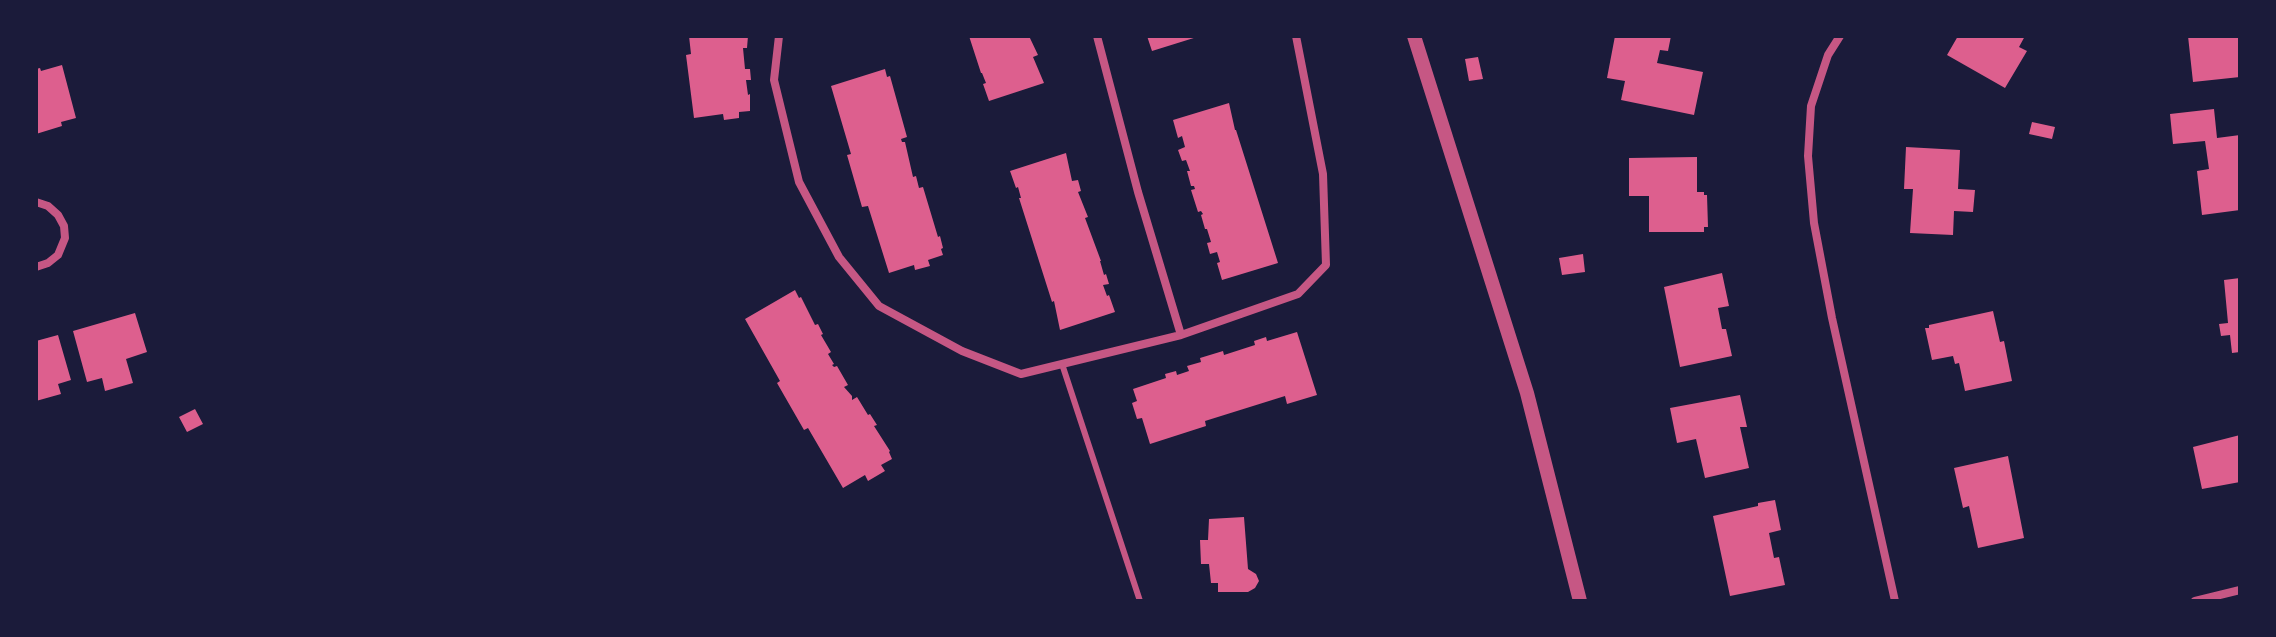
<!DOCTYPE html>
<style>
body{margin:0}
#map{position:relative;width:2276px;height:637px;overflow:hidden;background:#1b1b3a;font-family:Overpass,sans-serif}
canvas{display:block}
.frame{position:absolute;inset:0;border:38px solid #1b1b3a;pointer-events:none}
</style>
<div id="map">
<canvas width="2276" height="637"></canvas>
<div class="frame"></div>
</div>
<script>
const g = document.querySelector('canvas').getContext('2d');
g.lineJoin = 'round';
function paint(path, color) {
  g.fillStyle = color;
  g.fill(path, 'evenodd');
}
function poly(rows) {
  const path = new Path2D();
  for (const r of rows) {
    path.moveTo(r[0], r[1]);
    for (let i = 2; i < r.length; i += 2) path.lineTo(r[i], r[i + 1]);
  }
  return path;
}
function strokePath(path, color, width, dash) {
  g.strokeStyle = color;
  g.lineWidth = width;
  g.lineCap = dash ? 'butt' : 'round';
  g.setLineDash(dash || []);
  g.stroke(path);
}
paint(poly([
 [689,36,748,36,747,48,743,48,745,69,750,69,751,80,746,80,748,95,750,94,750,111,739,112,739,118,724,120,723,114,694,118,686,55,691,54],
 [969,36,1029,36,1038,55,1033,57,1044,83,989,101,983,84,986,83,982,73,981,73],
 [1147,36,1197,36,1197,37,1152,51],
 [1615,36,1671,36,1668,51,1660,50,1657,63,1703,72,1694,115,1621,100,1625,81,1607,78],
 [1958,36,2025,36,2019,47,2027,51,2005,88,1947,55],
 [2188,36,2240,36,2240,77,2193,82],
 [1478,57,1483,79,1469,81,1465,59],
 [62,65,76,118,61,122,62,126,36,134,36,69,40,68,41,71],
 [885,69,887,77,890,76,907,137,901,139,902,142,905,142,913,177,916,176,919,188,923,187,938,237,940,236,943,248,941,249,943,255,928,260,930,266,915,270,914,265,889,273,868,206,862,207,847,155,851,154,831,86],
 [1229,103,1235,130,1236,130,1278,263,1222,280,1217,263,1220,262,1217,252,1210,254,1207,243,1211,242,1207,229,1205,229,1201,215,1203,214,1201,211,1198,212,1191,190,1195,189,1194,186,1191,186,1187,171,1190,171,1186,160,1182,161,1178,150,1185,147,1182,136,1178,138,1173,120],
 [2214,109,2217,138,2240,135,2240,210,2202,215,2197,171,2209,169,2205,141,2173,144,2170,114],
 [2032,122,2055,127,2052,139,2029,134],
 [1906,147,1960,150,1958,189,1975,190,1973,212,1954,211,1953,235,1910,233,1913,189,1904,189],
 [1066,153,1072,181,1078,180,1081,191,1078,192,1088,217,1085,218,1101,261,1100,261,1104,275,1106,274,1109,284,1103,285,1107,296,1109,295,1115,312,1060,330,1054,301,1052,302,1019,198,1021,198,1018,187,1016,188,1010,171],
 [1697,157,1697,192,1704,192,1704,195,1707,195,1708,227,1704,227,1704,232,1649,232,1649,196,1629,196,1629,158],
 [1583,254,1585,272,1562,275,1559,258],
 [1722,273,1729,306,1718,308,1722,329,1726,329,1732,356,1680,367,1664,287],
 [2240,278,2240,352,2232,353,2230,335,2221,336,2219,324,2228,323,2224,280],
 [795,290,799,298,801,297,815,325,818,324,823,334,821,335,831,352,828,354,834,364,832,365,834,367,837,366,848,385,844,387,852,396,852,400,857,397,868,415,870,414,877,425,874,426,890,451,889,452,892,459,881,465,885,471,868,481,865,475,843,488,808,428,804,430,777,383,780,381,745,319],
 [1993,311,2000,342,2004,341,2012,381,1965,391,1959,363,1955,364,1953,356,1932,360,1925,328,1929,328,1929,325],
 [135,313,147,352,126,359,133,383,105,391,102,378,87,382,73,331],
 [1297,332,1317,395,1287,404,1285,396,1205,421,1206,426,1150,444,1142,418,1137,419,1132,403,1137,401,1133,389,1166,378,1165,374,1176,371,1177,375,1189,371,1187,366,1201,362,1200,358,1223,351,1224,355,1255,345,1254,341,1266,337,1267,341],
 [58,335,71,380,58,384,61,394,36,401,36,341],
 [1740,395,1747,427,1740,427,1749,468,1705,478,1696,439,1677,443,1670,408],
 [195,409,203,424,187,432,179,417],
 [2240,435,2240,482,2202,489,2193,447],
 [2008,456,2024,538,1978,548,1969,506,1963,508,1954,468],
 [1775,500,1781,530,1769,533,1774,558,1779,557,1785,585,1730,596,1713,516,1758,506,1758,503],
 [1244,517,1248,569,1256,574,1259,581,1255,588,1248,592,1218,592,1218,583,1211,583,1209,564,1201,564,1200,540,1208,540,1209,519]
]), '#dd5f8e');
strokePath(poly([
 [1062,364,1140,601]
]), '#c65784', 6);
strokePath(poly([
 [779,36,774,80,799,182,839,257,879,306,962,351,1021,374,1181,335,1298,294,1326,265,1323,174,1296,36],
 [1097,36,1138,192,1181,335],
 [1840,36,1828,55,1811,106,1808,156,1814,223,1832,318,1895,601],
 [36,202,48,206,58,215,64,226,65,238,58,255,48,263,36,267],
 [2195,601,2240,590]
]), '#c65784', 8);
strokePath(poly([
 [1414,36,1527,393,1580,601]
]), '#c65784', 14);
</script>
